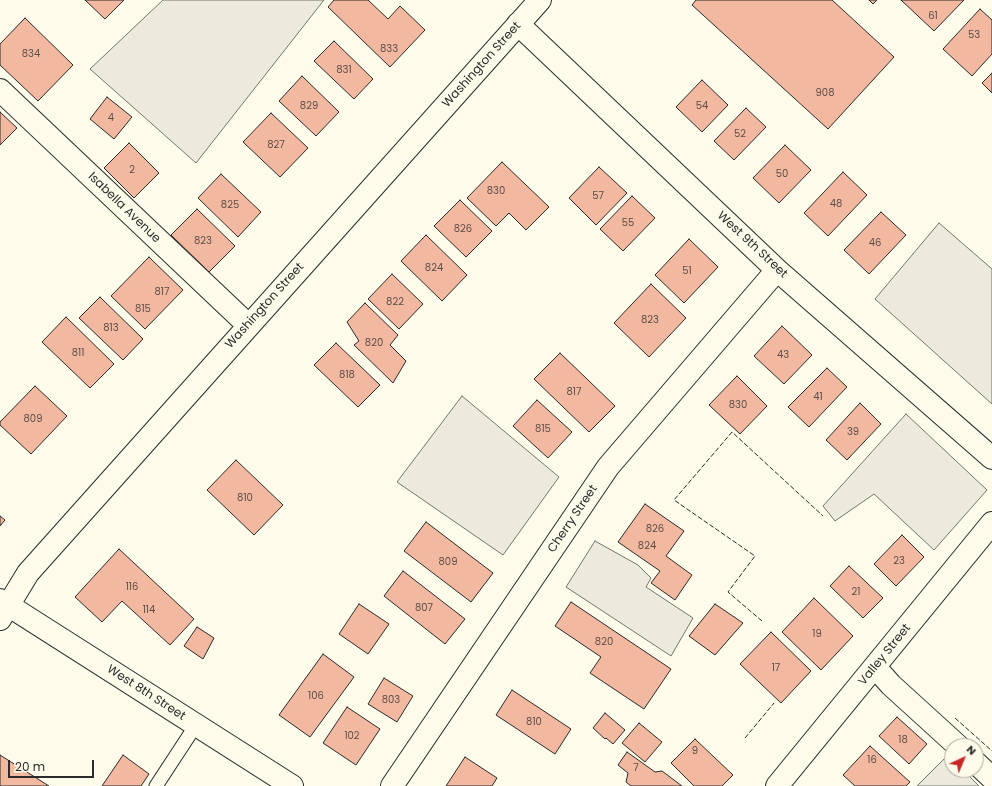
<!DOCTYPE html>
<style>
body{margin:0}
#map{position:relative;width:992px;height:786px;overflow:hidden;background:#fdfbea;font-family:Poppins,sans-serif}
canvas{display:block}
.north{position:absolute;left:944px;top:738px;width:40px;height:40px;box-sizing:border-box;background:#fdfbea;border:1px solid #a9a89e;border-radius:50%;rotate:44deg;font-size:11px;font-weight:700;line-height:16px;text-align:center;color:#2b2b2b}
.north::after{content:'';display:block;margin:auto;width:14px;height:18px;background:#c62828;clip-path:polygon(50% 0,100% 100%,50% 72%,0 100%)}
.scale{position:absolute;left:8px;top:760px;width:86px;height:18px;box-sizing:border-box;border:2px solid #2b2b2b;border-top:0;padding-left:5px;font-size:12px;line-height:14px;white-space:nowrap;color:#2b2b2b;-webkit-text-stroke:3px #fdfbea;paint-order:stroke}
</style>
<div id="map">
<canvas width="992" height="786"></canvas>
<div class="north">N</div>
<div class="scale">20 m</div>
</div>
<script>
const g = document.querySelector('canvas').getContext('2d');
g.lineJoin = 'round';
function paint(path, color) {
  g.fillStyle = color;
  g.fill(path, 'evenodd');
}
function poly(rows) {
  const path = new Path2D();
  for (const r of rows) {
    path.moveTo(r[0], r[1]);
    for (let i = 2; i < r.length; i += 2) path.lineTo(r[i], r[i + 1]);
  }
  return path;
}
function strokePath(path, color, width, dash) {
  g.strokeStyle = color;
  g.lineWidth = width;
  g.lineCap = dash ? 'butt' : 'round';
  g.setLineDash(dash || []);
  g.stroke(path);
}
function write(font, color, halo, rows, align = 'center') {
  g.font = font + ' Poppins,sans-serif';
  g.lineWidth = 3;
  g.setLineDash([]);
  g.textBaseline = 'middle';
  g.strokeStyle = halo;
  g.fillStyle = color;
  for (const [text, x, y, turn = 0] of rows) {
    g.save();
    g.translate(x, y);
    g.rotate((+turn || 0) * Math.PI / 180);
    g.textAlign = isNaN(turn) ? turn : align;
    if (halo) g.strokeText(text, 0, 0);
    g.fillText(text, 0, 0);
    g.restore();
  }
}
const green = poly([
 [163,0,324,0,196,163,90,69,163,0],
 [939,223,992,269,992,404,875,299,939,223],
 [462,396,559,477,503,555,397,482,462,396],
 [906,414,987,490,934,550,874,494,835,521,823,506,906,414],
 [595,541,638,565,651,578,646,587,693,618,671,656,566,587,595,541],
 [948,755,952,759,952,770,963,770,979,786,917,786,948,755]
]);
paint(green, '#ecebdb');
strokePath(green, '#74746e', 1);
const building = poly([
 [85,0,124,0,105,19,85,0],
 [334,0,368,0,388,19,400,6,425,30,390,67,328,7,334,0],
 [696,0,832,0,894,57,828,129,692,5,696,0],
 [869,0,877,0,873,4,869,0],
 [901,0,964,0,934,31,901,0],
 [980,9,992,20,992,54,972,76,943,49,980,9],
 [25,18,73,65,38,101,0,65,0,44,25,18],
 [334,41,373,79,354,99,314,61,334,41],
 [992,73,992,93,982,83,992,73],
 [302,76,339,112,316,136,279,101,302,76],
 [702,80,728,105,702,132,676,107,702,80],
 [107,97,132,117,114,139,90,119,107,97],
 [746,108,766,127,734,160,714,141,746,108],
 [0,112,17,128,0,145,0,112],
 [271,113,308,148,280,177,243,142,271,113],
 [129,143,159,173,134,198,104,168,129,143],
 [785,145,811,170,779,203,753,178,785,145],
 [502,162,549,207,526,230,509,213,496,226,467,198,502,162],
 [599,167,627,193,596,225,569,198,599,167],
 [843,172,867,195,828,236,804,213,843,172],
 [221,174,261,212,238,237,198,198,221,174],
 [632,196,655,218,623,251,600,229,632,196],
 [460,200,492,231,466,257,434,226,460,200],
 [197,209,235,246,209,272,171,235,197,209],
 [881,212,906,235,869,274,844,250,881,212],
 [426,235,467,275,442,301,401,261,426,235],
 [689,239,718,267,684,303,655,275,689,239],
 [149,257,183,290,145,329,111,296,149,257],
 [392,274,423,304,399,329,368,299,392,274],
 [651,284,686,318,649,357,614,323,651,284],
 [100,297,143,339,123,360,79,318,100,297],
 [365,303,398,335,390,345,406,361,393,383,354,345,359,341,347,322,365,303],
 [66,317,114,364,90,388,42,342,66,317],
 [782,326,812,355,784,384,754,356,782,326],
 [336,343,380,385,358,407,314,365,336,343],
 [560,353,615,406,589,432,534,379,560,353],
 [827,368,847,387,809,427,788,407,827,368],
 [737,376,767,406,740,434,709,405,737,376],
 [35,386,67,416,31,454,0,425,0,422,35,386],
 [537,400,572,432,548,458,513,426,537,400],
 [860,403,881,424,847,460,826,440,860,403],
 [236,460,283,505,254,535,207,490,236,460],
 [645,504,684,531,666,556,692,575,675,600,651,583,660,571,618,542,645,504],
 [0,516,5,520,0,526,0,516],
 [426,522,493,573,471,602,404,551,426,522],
 [902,535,924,557,896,586,874,564,902,535],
 [119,549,194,619,170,645,122,601,102,622,75,597,119,549],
 [849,566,883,598,863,618,830,586,849,566],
 [403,571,465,619,445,644,384,596,403,571],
 [814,598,853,636,821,670,782,632,814,598],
 [571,602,671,669,644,709,590,673,601,657,555,626,571,602],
 [359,604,389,624,368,654,339,634,359,604],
 [715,604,743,623,715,655,689,636,715,604],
 [197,627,214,638,203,659,184,646,197,627],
 [771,632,811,671,781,703,740,664,771,632],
 [323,654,354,677,310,737,279,715,323,654],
 [384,678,413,696,397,722,368,704,384,678],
 [512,690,571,729,555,754,496,715,512,690],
 [347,707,380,729,356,765,323,743,347,707],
 [605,713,625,730,613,744,606,738,605,739,593,728,605,713],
 [897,717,927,744,909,764,879,736,897,717],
 [639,723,662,742,645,762,622,743,639,723],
 [695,739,733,775,722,786,694,786,671,763,695,739],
 [870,746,910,782,906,786,855,786,843,775,870,746],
 [627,752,655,772,662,771,682,786,631,786,626,782,628,773,618,765,627,752],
 [0,755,49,786,0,786,0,755],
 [123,755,149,774,141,786,102,786,123,755],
 [465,757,497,778,492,786,446,786,465,757]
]);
paint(building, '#f2b8a0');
strokePath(building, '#2b2b2b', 1);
const service = poly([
 [156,786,196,725]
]);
const minor = poly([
 [518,24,777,270,992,458],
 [0,90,248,325],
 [0,600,292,786],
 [875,667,891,685,958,746],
 [976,763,992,778],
 [392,786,608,467,777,270],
 [777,786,992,523]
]);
const secondary = poly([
 [0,619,28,573,540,0]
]);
strokePath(service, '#2b2b2b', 15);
strokePath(minor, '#2b2b2b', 24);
strokePath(secondary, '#2b2b2b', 24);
strokePath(service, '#fdfbea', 13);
strokePath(minor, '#fdfbea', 22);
strokePath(secondary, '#fdfbea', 22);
strokePath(poly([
 [762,621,728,592,755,556,674,500,732,432,823,516],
 [955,718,992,751],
 [745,738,774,703]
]), '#2b2b2b', 1, [5, 2]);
write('10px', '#5d4e48', null, [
 ["61",933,16],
 ["53",974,35],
 ["833",389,49],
 ["834",31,54],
 ["831",344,70],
 ["908",825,93],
 ["829",309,106],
 ["54",702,106],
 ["4",111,118],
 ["52",740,134],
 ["827",276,145],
 ["2",132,170],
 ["50",782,174],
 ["830",496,191],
 ["57",598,196],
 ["48",836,204],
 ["825",230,205],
 ["55",628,223],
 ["826",463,229],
 ["823",203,241],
 ["46",875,243],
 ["824",434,268],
 ["51",687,271],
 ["817",162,292],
 ["822",395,302],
 ["815",143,309],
 ["823",650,320],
 ["813",111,328],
 ["820",374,343],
 ["811",78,353],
 ["43",783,355],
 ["818",347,375],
 ["817",574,392],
 ["41",818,397],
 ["830",738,405],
 ["809",33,419],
 ["815",543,429],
 ["39",853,432],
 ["810",245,498],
 ["826",655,529],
 ["824",647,546],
 ["23",899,561],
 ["809",448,562],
 ["116",132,587],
 ["21",856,592],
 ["807",424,608],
 ["114",149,610],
 ["19",817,634],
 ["820",604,642],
 ["17",776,668],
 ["106",316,696],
 ["803",391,700],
 ["810",534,722],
 ["102",352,736],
 ["18",903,740],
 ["9",695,751],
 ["16",872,760],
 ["7",636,768]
]);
write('12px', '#2b2b2b', '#fdfbea', [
 ["Washington Street",482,65,-48],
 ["Isabella Avenue",124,208,44],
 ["West 9th Street",752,245,43],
 ["Washington Street",265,306,-48],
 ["Cherry Street",573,519,-56],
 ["Valley Street",885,655,-51],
 ["West 8th Street",146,693,33]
]);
</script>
